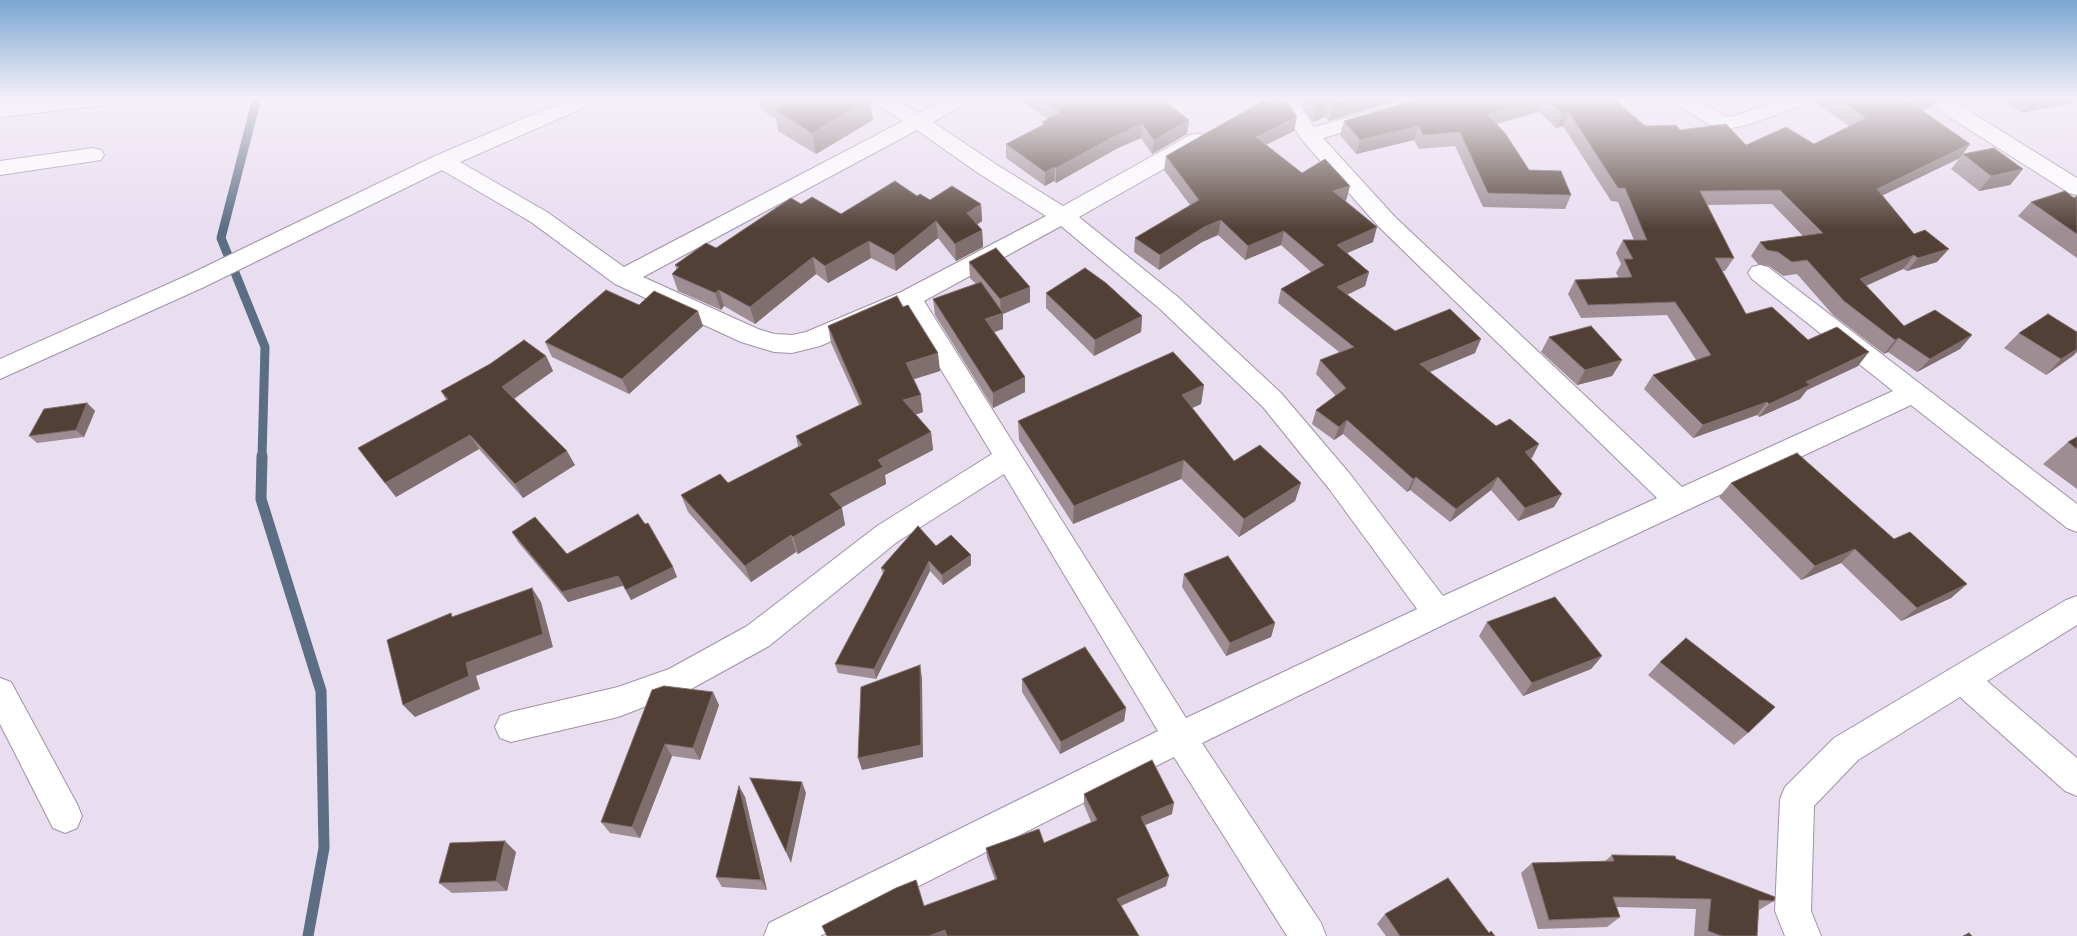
<!DOCTYPE html>
<style>
body{margin:0}
canvas{display:block;background:#e9ddf0}
</style>
<canvas width="2077" height="936"></canvas>
<script>
const g = document.querySelector('canvas').getContext('2d');
g.lineJoin = 'round';
function poly(rows) {
  const path = new Path2D();
  for (const r of rows) {
    path.moveTo(r[0], r[1]);
    for (let i = 2; i < r.length; i += 2) path.lineTo(r[i], r[i + 1]);
  }
  return path;
}
function strokePath(path, color, width, dash) {
  g.strokeStyle = color;
  g.lineWidth = width;
  g.lineCap = dash ? 'butt' : 'round';
  g.setLineDash(dash || []);
  g.stroke(path);
}
function paint(path, color) {
  g.fillStyle = color;
  g.fill(path, 'evenodd');
}
strokePath(poly([
 [257,98,221,238,265,347,262,458]
]), '#5b6e84', 9);
strokePath(poly([
 [262,456,261,499,321,691,324,848,308,936]
]), '#5b6e84', 11);
const minor = poly([
 [58,98,126,98,123,102,116,104,0,117,0,105,58,98],
 [572,98,600,98,597,102,460,162,547,212,624,267,903,121,872,102,869,98,894,98,918,113,946,98,972,98,969,102,933,122,994,163,1063,206,1190,135,1198,134,1206,135,1209,140,1206,145,1079,217,1178,297,1281,393,1350,474,1443,596,1657,498,1379,227,1302,140,1275,98,1295,98,1314,127,1380,109,1408,98,1438,98,1435,102,1394,117,1323,138,1395,217,1682,487,1893,391,1752,279,1748,273,1752,267,1760,265,1768,267,2077,504,2077,532,2067,528,1911,405,1449,622,1202,743,1321,923,1326,936,1287,936,1174,757,820,936,764,936,769,923,1158,731,1004,474,897,542,769,646,691,689,618,717,511,742,500,738,495,727,500,716,511,712,618,687,669,669,747,626,877,526,992,454,905,310,820,346,792,353,774,352,741,342,615,284,531,222,442,170,202,288,0,379,0,359,186,276,435,156,572,98],
 [917,130,978,173,1046,216,901,292,806,332,792,335,774,334,758,329,643,277,917,130],
 [1061,226,1160,309,1263,407,1330,490,1417,609,1186,718,924,301,1061,226],
 [1671,98,1695,98,1726,117,1734,116,1785,98,1815,98,1812,102,1744,126,1724,129,1708,124,1674,102,1671,98],
 [1923,98,1948,98,2077,178,2077,195,2069,193,1926,102,1923,98],
 [93,148,101,150,104,155,101,160,0,175,0,161,93,148],
 [2077,596,2077,625,1987,681,2077,758,2077,796,2065,791,1960,697,1858,760,1814,806,1811,911,1821,936,1785,936,1775,911,1780,799,1785,787,1834,738,2066,600,2077,596],
 [0,678,11,682,77,804,82,816,77,828,65,833,53,828,0,724,0,678]
]);
strokePath(minor, '#9e93a5', 2);
paint(minor, '#fff');
paint(poly([
 [747,98,870,98,873,120,816,154,778,131,776,119,761,110,760,106],
 [1017,98,1174,98,1166,103,1189,120,1187,134,1152,154,1141,138,1118,148,1056,183,1054,181,1045,186,1006,158,1006,144,1042,125,1042,122,1048,119],
 [1228,98,1252,98,1240,105],
 [1296,98,1395,98,1395,101,1329,121,1325,117,1313,122],
 [1417,98,1613,98,1645,126,1680,130,1746,145,1814,144,1849,126,1814,102,1817,98,1938,98,1932,108,1921,110,1970,144,1960,158,1882,195,1937,262,1907,271,1903,269,1866,286,1904,326,1972,335,1960,349,1917,372,1888,352,1884,354,1833,315,1797,274,1783,276,1769,266,1758,264,1751,256,1760,242,1803,236,1772,204,1707,205,1734,258,1725,271,1722,271,1746,314,1808,340,1858,366,1807,390,1800,399,1759,417,1757,415,1693,438,1644,389,1653,375,1696,360,1667,315,1581,318,1568,294,1575,280,1619,278,1616,273,1621,264,1616,253,1623,240,1634,240,1618,202,1611,201,1563,126,1556,128,1539,112,1497,124,1529,170,1571,195,1565,209,1483,207,1455,146,1419,149,1414,140,1356,154,1340,135,1344,121,1398,105],
 [1952,98,1974,98,1958,102],
 [2000,98,2075,98,2071,103,2022,113],
 [1294,131,1266,145,1302,173,1346,201,1345,201,1373,242,1347,253,1369,272,1365,286,1347,295,1395,331,1475,353,1430,372,1532,458,1530,458,1554,507,1518,521,1491,490,1450,522,1410,490,1407,492,1343,434,1334,440,1312,424,1316,410,1336,396,1316,374,1320,360,1339,352,1278,303,1281,289,1311,272,1281,245,1245,260,1218,235,1202,242,1159,270,1134,252,1135,238,1190,205,1164,170,1166,156],
 [1963,154,2023,169,2010,185,1979,191,1951,169],
 [917,196,930,200,981,204,982,221,977,225,982,230,983,247,956,261,938,238,896,271,871,258,828,283,816,274,755,324,724,306,721,310,678,291,672,274,677,270,675,265,716,248,801,204,841,214],
 [2077,196,2077,258,2018,216,2031,202,2074,198],
 [969,262,1030,302,1003,314,1003,329,994,332,1025,377,1025,392,993,408,935,315,933,299,976,284,970,278],
 [1046,293,1142,316,1141,332,1094,356,1046,308],
 [903,307,940,371,914,379,923,412,915,415,931,432,933,450,885,475,886,484,841,508,845,525,798,554,796,552,751,582,688,512,681,495,728,483,798,447,796,436,859,405,831,343,828,326],
 [703,326,629,394,552,357,545,342],
 [2019,333,2074,355,2046,375,2004,348],
 [1549,337,1622,360,1612,376,1577,385,1541,352],
 [546,356,553,371,514,398,575,465,523,498,479,449,396,497,358,448,446,400,441,391],
 [1204,385,1201,404,1192,408,1234,461,1301,483,1295,501,1239,537,1181,479,1073,524,1019,440,1018,421],
 [87,403,95,411,84,437,37,443,29,436],
 [2077,437,2077,489,2043,464,2068,442],
 [1731,483,1894,539,1967,584,1951,598,1901,621,1841,563,1801,580,1719,497],
 [512,532,567,554,673,567,677,577,631,600,623,586,568,602,518,542],
 [936,546,971,565,943,585,930,571,876,679,838,673,835,664,883,574,881,568],
 [1184,574,1275,623,1271,637,1226,656,1182,587],
 [1487,622,1602,656,1591,669,1523,696,1479,636],
 [1660,662,1748,733,1734,745,1648,675],
 [1022,679,1126,708,1124,721,1060,754,1022,692],
 [652,690,719,705,700,760,672,756,640,838,610,833,601,822],
 [739,786,745,797,767,890,722,887,716,877],
 [1084,794,1172,814,1145,825,1166,886,1121,906,1139,936,827,936,924,906,995,880,987,858,986,848,1044,843,1091,822,1084,805],
 [516,852,507,891,452,893,439,883],
 [1612,855,1676,859,1774,901,1759,910,1757,936,1694,936,1696,909,1616,907,1620,917,1607,927,1538,929,1521,873,1532,863,1605,861],
 [1385,914,1489,933,1495,936,1386,936,1377,924]
]), '#9e8e94');
paint(poly([
 [870,98,873,120,816,154,812,133],
 [1156,98,1174,98,1155,110],
 [1241,98,1252,98,1240,105],
 [1338,98,1395,98,1395,101,1329,121,1332,107,1330,104],
 [1922,98,1938,98,1932,108,1899,115,1909,101],
 [1961,98,1974,98,1958,102],
 [2037,98,2075,98,2071,103,2022,113,2033,99],
 [1545,99,1539,112,1482,127,1487,114],
 [1328,102,1325,117,1313,122,1316,108],
 [1569,112,1563,126,1556,128,1562,114],
 [1297,117,1294,131,1253,151,1256,137],
 [1189,120,1187,134,1152,154,1154,140],
 [1142,124,1141,138,1118,148,1056,183,1056,168,1119,134],
 [1419,126,1414,140,1356,154,1360,140],
 [1970,144,1960,158,1867,203,1877,189],
 [1055,167,1054,181,1045,186,1045,172],
 [2023,169,2010,185,1979,191,1991,176],
 [1350,186,1346,201,1330,205,1333,191],
 [981,204,982,221,968,230,967,213],
 [1221,220,1218,235,1202,242,1159,270,1160,255,1204,227],
 [936,221,938,238,896,271,894,255],
 [1377,227,1373,242,1333,259,1337,245],
 [982,230,983,247,956,261,955,244],
 [1284,231,1281,245,1245,260,1248,246],
 [869,241,871,258,828,283,825,266],
 [1949,249,1937,262,1907,271,1918,258],
 [1914,255,1903,269,1849,293,1860,279],
 [813,257,816,274,755,324,750,307],
 [1369,272,1365,286,1333,301,1337,287],
 [1030,287,1030,302,1003,314,1003,329,986,335,985,319,1001,314,1000,299],
 [719,290,724,306,721,310,715,293],
 [698,311,703,326,629,394,622,379],
 [1142,316,1141,332,1094,356,1095,340],
 [1972,335,1960,349,1917,372,1930,359],
 [1899,338,1888,352,1884,354,1895,340],
 [1481,339,1475,353,1415,378,1420,364],
 [2077,349,2077,352,2074,355,2046,375,2061,359],
 [1869,352,1858,366,1807,390,1800,399,1759,417,1769,404,1806,382],
 [938,353,940,371,908,381,906,363],
 [546,356,553,371,511,401,502,387],
 [1622,360,1612,376,1577,385,1585,370],
 [1025,377,1025,392,993,408,993,393],
 [1204,385,1201,404,1179,414,1182,395],
 [921,395,923,412,905,418,903,400],
 [1767,402,1757,415,1693,438,1703,425],
 [87,403,95,411,84,437,76,430],
 [1347,420,1343,434,1334,440,1339,427],
 [931,432,933,450,885,475,886,484,834,511,830,494,878,460],
 [470,435,479,449,396,497,385,483],
 [1539,444,1532,458,1517,466,1525,452],
 [567,451,575,465,523,498,515,484],
 [1184,460,1181,479,1073,524,1074,506],
 [1416,477,1410,490,1407,492,1413,479],
 [1498,477,1491,490,1450,522,1456,509],
 [1301,483,1295,501,1239,537,1244,519],
 [1562,494,1554,507,1518,521,1525,508],
 [842,508,845,525,798,554,793,537],
 [791,535,796,552,751,582,745,566],
 [1855,549,1841,563,1801,580,1815,566],
 [971,555,971,565,943,585,942,575],
 [929,561,930,571,876,679,874,669],
 [673,567,677,577,631,600,626,590],
 [618,576,624,585,568,602,562,592],
 [1967,584,1951,598,1901,621,1917,608],
 [532,588,541,602,553,647,476,676,480,689,415,717,403,705,466,663],
 [1275,623,1271,637,1226,656,1230,643],
 [1602,656,1591,669,1523,696,1532,683],
 [920,665,922,678,923,757,862,770,858,758],
 [713,692,719,705,700,760,693,748],
 [1126,708,1124,721,1060,754,1061,742],
 [665,744,672,756,640,838,632,827],
 [802,782,806,793,791,863,786,852],
 [739,786,745,797,767,890,761,880],
 [1174,803,1172,814,1138,828,1141,817],
 [505,841,516,852,507,891,496,881],
 [1169,876,1166,886,1115,908,1117,899],
 [945,930,946,936,929,936]
]), '#7f6f6e');
const building = poly([
 [771,98,870,98,812,133,774,110,782,105,771,98],
 [1039,98,1160,98,1189,120,1154,140,1142,124,1119,134,1056,168,1055,167,1045,172,1006,144,1045,124,1042,122,1060,112,1039,98],
 [1268,98,1285,98,1297,117,1256,137,1302,173,1325,159,1350,186,1333,191,1377,227,1337,245,1369,272,1337,287,1395,331,1450,309,1481,339,1420,364,1496,426,1510,419,1539,444,1525,452,1562,494,1525,508,1498,477,1456,509,1416,477,1413,479,1347,420,1339,427,1316,410,1346,388,1320,360,1354,347,1281,289,1324,265,1284,231,1248,246,1221,220,1204,227,1160,255,1135,238,1199,200,1166,156,1268,98],
 [1309,98,1338,98,1330,104,1352,98,1361,98,1332,107,1328,102,1316,108,1309,98],
 [1417,98,1613,98,1645,126,1676,125,1680,130,1726,124,1746,145,1786,127,1814,144,1866,118,1837,98,1922,98,1909,101,1970,144,1877,189,1914,234,1925,230,1949,249,1918,258,1914,255,1860,279,1904,326,1935,310,1972,335,1930,359,1899,338,1895,340,1844,301,1807,260,1792,262,1778,252,1767,250,1760,242,1823,233,1780,190,1700,191,1734,258,1715,258,1746,314,1772,307,1808,340,1837,327,1869,352,1806,382,1810,385,1769,404,1767,402,1703,425,1653,375,1711,355,1675,302,1588,305,1575,280,1632,277,1624,259,1633,259,1623,240,1647,240,1625,188,1618,188,1569,112,1562,114,1545,99,1487,114,1505,133,1529,170,1561,171,1571,195,1488,193,1460,132,1423,135,1419,126,1360,140,1344,121,1398,105,1417,98],
 [1994,148,2023,169,1991,176,1963,154,1994,148],
 [895,181,917,196,920,194,930,200,952,186,981,204,967,213,982,230,955,244,936,221,894,255,869,241,825,266,813,257,750,307,719,290,715,293,672,274,679,267,675,265,706,243,716,248,791,198,801,204,812,197,841,214,895,181],
 [2065,191,2074,198,2077,196,2077,234,2031,202,2065,191],
 [996,248,1030,287,1000,299,969,262,996,248],
 [1085,268,1106,283,1142,316,1095,340,1046,293,1085,268],
 [981,282,1003,313,985,319,1025,377,993,393,933,299,981,282],
 [606,290,639,305,654,291,698,311,622,379,545,342,606,290],
 [897,296,903,307,908,305,938,353,906,363,921,395,903,400,931,432,878,460,883,467,830,494,842,508,793,537,791,535,745,566,681,495,720,474,728,483,802,445,796,436,862,404,828,326,897,296],
 [2048,314,2077,332,2077,349,2061,359,2019,333,2048,314],
 [1591,326,1622,360,1585,370,1549,337,1591,326],
 [524,340,546,356,502,387,567,451,515,484,470,435,385,483,358,448,448,399,441,391,490,364,524,340],
 [1173,352,1204,385,1182,395,1234,461,1260,445,1301,483,1244,519,1184,460,1074,506,1018,421,1173,352],
 [87,403,76,430,29,436,44,409,87,403],
 [2077,437,2077,449,2068,442,2077,437],
 [1797,453,1894,539,1910,532,1967,584,1917,608,1855,549,1815,566,1731,483,1797,453],
 [638,514,645,524,648,523,673,567,626,590,618,576,562,592,512,532,535,517,567,554,638,514],
 [918,526,936,546,951,535,971,555,942,575,929,561,874,669,835,664,885,570,881,568,918,526],
 [1228,556,1275,623,1230,643,1184,574,1228,556],
 [532,588,543,634,466,663,469,676,403,705,387,640,451,613,452,617,532,588],
 [1555,597,1602,656,1532,683,1487,622,1555,597],
 [1686,638,1775,707,1748,733,1660,662,1686,638],
 [1085,647,1126,708,1061,742,1022,679,1085,647],
 [920,665,921,745,858,758,861,687,920,665],
 [664,686,713,692,693,748,665,744,632,827,601,822,652,690,664,686],
 [1152,760,1174,803,1141,817,1169,876,1117,899,1139,936,947,936,945,930,929,936,827,936,822,926,896,888,916,880,924,906,997,879,986,848,1039,829,1044,843,1097,820,1084,794,1152,760],
 [750,778,802,782,786,852,750,778],
 [739,786,761,880,716,877,739,786],
 [505,841,496,881,439,883,450,843,505,841],
 [1612,855,1675,856,1676,859,1775,897,1774,901,1759,900,1757,936,1722,936,1708,931,1711,899,1613,897,1620,917,1549,920,1532,863,1614,861,1612,855],
 [1448,878,1489,933,1491,931,1495,936,1400,936,1385,914,1448,878],
 [1969,933,1972,936,1963,936,1969,933]
]);
paint(building, '#524037');
strokePath(building, '#7f6f6e', 1);
const sky = g.createLinearGradient(0, 0, 0, 229);
sky.addColorStop(0, '#7ba7d2');
sky.addColorStop(0.43, '#f5f0f8');
sky.addColorStop(1, '#f5f0f800');
g.fillStyle = sky;
g.fillRect(0, 0, 2077, 229);
</script>
